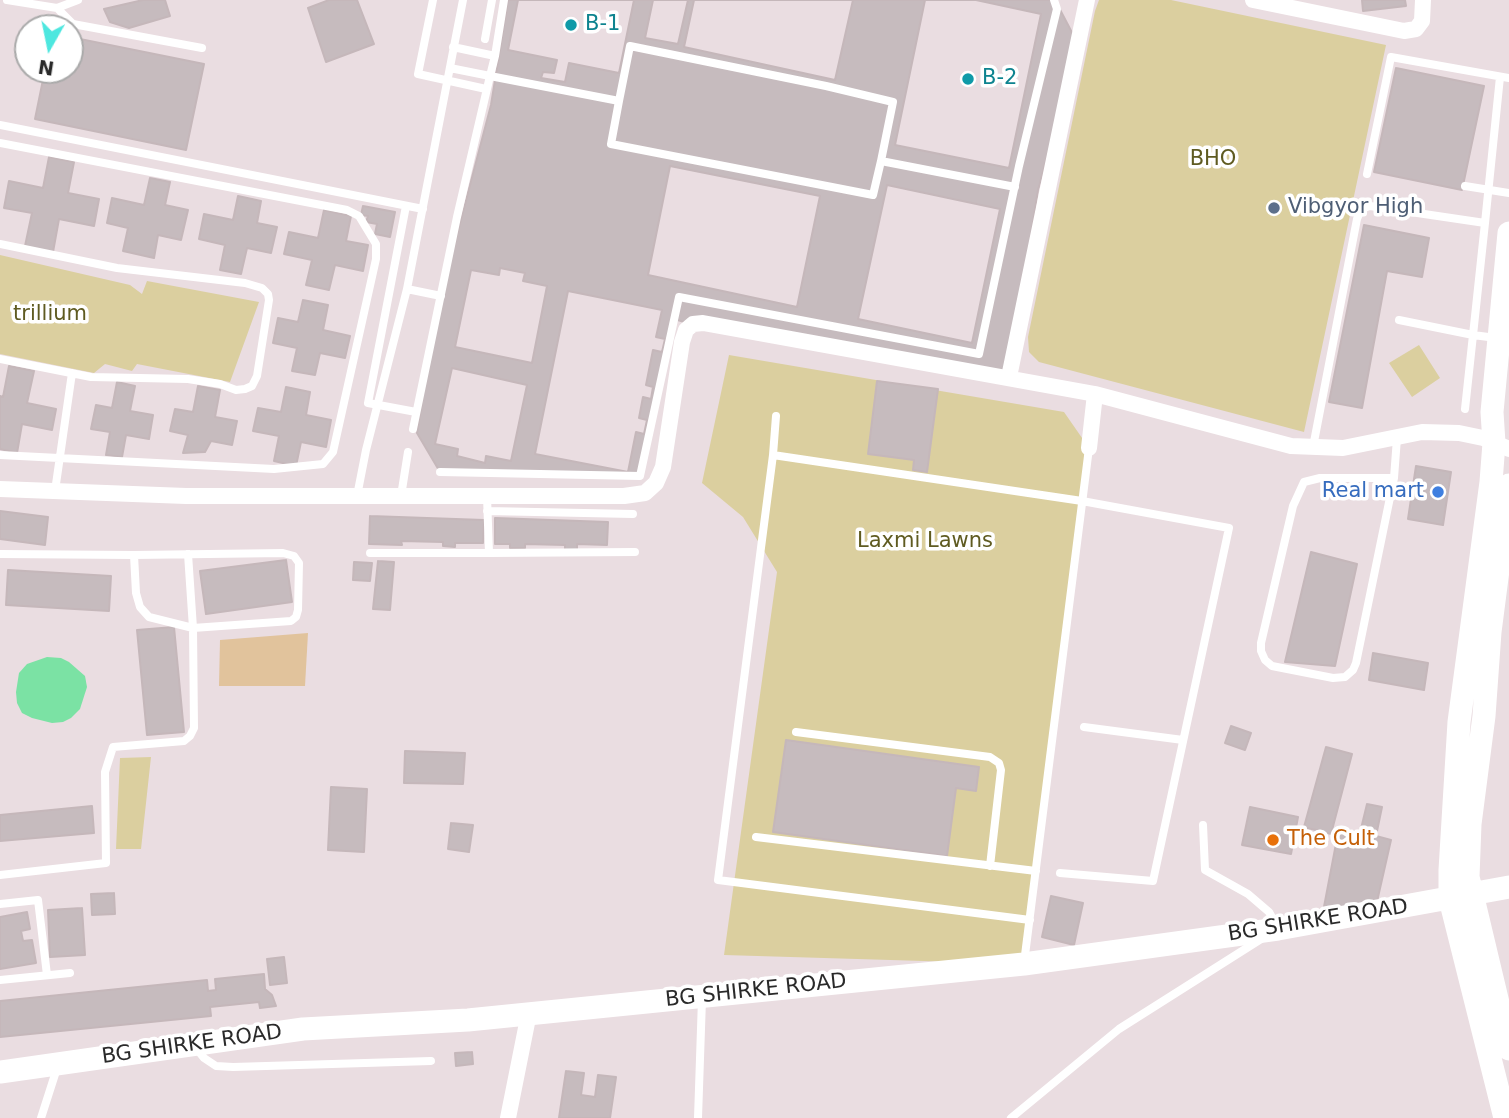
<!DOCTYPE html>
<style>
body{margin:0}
#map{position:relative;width:1509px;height:1118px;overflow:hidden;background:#eadde1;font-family:"DejaVu Sans",sans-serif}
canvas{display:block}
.north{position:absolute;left:14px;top:14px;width:70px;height:70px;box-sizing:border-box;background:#fff;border:2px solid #aaa;border-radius:50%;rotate:189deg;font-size:19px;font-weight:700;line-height:28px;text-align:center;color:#2a2a2a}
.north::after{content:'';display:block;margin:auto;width:24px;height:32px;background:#4de7df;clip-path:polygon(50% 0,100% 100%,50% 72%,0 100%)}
</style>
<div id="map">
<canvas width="1509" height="1118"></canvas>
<div class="north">N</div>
</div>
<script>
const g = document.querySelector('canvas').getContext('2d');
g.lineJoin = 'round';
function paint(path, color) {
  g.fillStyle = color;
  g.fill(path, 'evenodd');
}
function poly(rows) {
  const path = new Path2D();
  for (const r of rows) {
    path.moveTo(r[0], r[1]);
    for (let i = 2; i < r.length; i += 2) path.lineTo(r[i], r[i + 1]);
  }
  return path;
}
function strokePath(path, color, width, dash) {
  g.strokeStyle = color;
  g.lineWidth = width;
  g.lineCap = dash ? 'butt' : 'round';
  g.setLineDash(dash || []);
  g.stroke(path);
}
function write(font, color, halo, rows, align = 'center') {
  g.font = font + ' "DejaVu Sans",sans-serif';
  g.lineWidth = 7;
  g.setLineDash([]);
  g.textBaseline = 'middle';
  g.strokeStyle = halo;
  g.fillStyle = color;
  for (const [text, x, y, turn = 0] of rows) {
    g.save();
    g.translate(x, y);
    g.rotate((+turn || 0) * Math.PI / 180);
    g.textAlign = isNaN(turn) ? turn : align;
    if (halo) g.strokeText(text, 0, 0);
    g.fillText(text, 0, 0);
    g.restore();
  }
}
paint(poly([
 [1099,0,1171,0,1386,45,1304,432,1039,362,1029,352,1028,337,1095,11],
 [0,255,130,285,142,294,147,281,259,302,230,382,137,364,132,371,105,364,94,373,0,354],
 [1419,345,1440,378,1412,397,1389,363],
 [729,355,1064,412,1089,448,1024,964,724,955,777,572,743,517,702,483],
 [151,757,141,849,116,849,120,758]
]), '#dbcf9f');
paint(poly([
 [308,633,305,686,219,686,220,640]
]), '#e1c39c');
paint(poly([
 [47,657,61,658,69,662,85,676,87,687,80,709,71,718,63,722,52,723,32,718,22,713,17,703,16,692,19,673,27,664]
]), '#7be2a4');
const building = poly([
 [143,0,165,0,170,16,129,28,110,22,104,9,143,0],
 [329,0,357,0,374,44,326,62,308,8,329,0],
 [508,0,1055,0,1078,44,1038,190,1009,377,716,331,674,319,640,476,440,472,417,433,436,315,491,105,508,0],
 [518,0,634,0,619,73,569,63,565,82,541,78,543,72,554,73,557,60,508,50,518,0],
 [653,0,688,0,678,44,645,38,653,0],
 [694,0,853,0,835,80,684,47,694,0],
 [925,0,976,0,1041,14,1009,168,895,145,925,0],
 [1362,0,1405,0,1406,6,1363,11,1362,0],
 [70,37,204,64,186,150,35,119,45,70,70,70,70,37],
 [1396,68,1484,86,1462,190,1374,172,1396,68],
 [49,157,74,162,68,193,99,199,94,226,59,219,53,252,25,246,32,213,4,208,9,181,43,188,49,157],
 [670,166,820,196,797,307,648,275,670,166],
 [150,178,170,182,165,205,188,210,181,240,158,235,154,258,123,251,128,228,107,223,112,198,144,205,150,178],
 [887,185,1000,209,972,343,858,319,887,185],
 [238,196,261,201,257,223,277,227,271,253,247,248,241,274,220,270,225,245,199,239,204,214,233,220,238,196],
 [363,206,395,212,390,237,375,234,377,224,366,222,368,216,361,215,363,206],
 [324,210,351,216,346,241,368,245,363,271,335,265,329,290,306,285,312,260,284,254,289,232,318,238,324,210],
 [1364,225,1429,238,1422,277,1387,271,1362,408,1329,402,1364,225],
 [500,268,525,273,523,281,547,286,532,363,455,347,471,270,499,275,500,268],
 [568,291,662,310,656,337,665,339,662,352,653,350,646,385,653,387,651,399,643,397,639,418,647,420,644,434,636,432,628,472,535,454,568,291],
 [303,300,328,305,323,330,350,336,345,358,320,353,315,375,292,371,297,348,273,343,278,318,298,322,303,300],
 [9,366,34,371,27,403,56,409,52,430,22,424,17,453,0,449,0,396,3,397,9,366],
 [452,368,527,385,511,461,486,456,485,463,457,456,458,449,435,444,452,368],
 [877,381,938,389,927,472,913,470,914,460,868,454,877,381],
 [117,382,135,386,130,411,153,415,149,439,126,435,122,457,106,455,110,432,91,429,96,405,112,408,117,382],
 [198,386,220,390,215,417,237,421,232,445,211,441,205,452,183,453,188,435,170,431,175,409,193,412,198,386],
 [286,387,310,392,306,415,331,420,326,447,301,442,296,466,274,461,279,436,253,431,258,408,281,412,286,387],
 [1416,466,1451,472,1443,525,1408,519,1416,466],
 [0,511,48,517,45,545,0,539,0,511],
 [370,516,484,520,483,543,455,543,455,547,443,546,443,542,401,541,402,545,369,544,370,516],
 [495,518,608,522,607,545,577,544,577,550,565,550,565,545,525,544,525,548,510,548,510,544,495,544,495,518],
 [1311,552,1357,564,1335,666,1285,662,1311,552],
 [286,560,292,602,206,614,200,571,286,560],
 [378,561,394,562,390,610,373,609,378,561],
 [354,562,372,563,370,581,353,580,354,562],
 [8,570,111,576,109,611,6,605,8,570],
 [174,627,184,732,147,735,137,630,174,627],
 [1373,653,1428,663,1424,690,1369,680,1373,653],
 [1231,726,1251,733,1245,750,1225,743,1231,726],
 [786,740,979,767,976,791,956,788,947,856,773,832,786,740],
 [1326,747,1352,754,1331,834,1304,827,1326,747],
 [405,751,465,753,463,784,404,783,405,751],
 [331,787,367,789,364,852,328,850,331,787],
 [1367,804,1382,807,1376,836,1391,840,1376,906,1323,912,1339,828,1360,833,1367,804],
 [92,806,94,833,0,841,0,815,92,806],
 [1250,807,1298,817,1291,854,1242,845,1250,807],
 [451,823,473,825,469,852,448,849,451,823],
 [114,893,115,914,92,915,91,894,114,893],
 [1051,896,1083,903,1074,945,1042,937,1051,896],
 [82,908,85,955,50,957,48,910,82,908],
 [27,912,30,929,21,931,23,941,32,940,36,963,0,969,0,917,27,912],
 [284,957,287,983,270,985,267,959,284,957],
 [264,974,265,989,272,995,276,1006,260,1008,259,1002,210,1007,211,1016,0,1037,0,1001,207,980,208,991,216,990,215,979,264,974],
 [472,1052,473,1064,456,1066,455,1053,472,1052],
 [566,1071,584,1073,581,1095,595,1097,598,1075,616,1077,610,1118,559,1118,566,1071]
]);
paint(building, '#c6bbbe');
strokePath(building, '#c5b7ba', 2);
strokePath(poly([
 [7,0,57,8,78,0],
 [433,0,418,74,486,89],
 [57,8,73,24,202,48],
 [485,39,492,0],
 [495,56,504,0],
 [450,68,490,76,495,56,453,47],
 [619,101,611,144,873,195,881,161,1015,187],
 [0,125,423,209],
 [0,143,347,210,359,216,376,244,376,259,333,452,323,464,274,469,0,455],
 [1367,174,1391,57,1509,78],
 [1465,186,1509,193],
 [406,206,368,403,416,412],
 [1485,223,1500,77],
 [0,244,117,268,245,283,262,288,268,294,269,300,257,376,252,386,245,389,236,390,220,384,188,379,91,377,0,359],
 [407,289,441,296],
 [1399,320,1473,335,1465,409],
 [413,429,457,217,490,76,619,101,630,46,826,86,893,102,881,161],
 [1313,447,1357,219,1361,209,1370,206,1485,223,1473,335,1496,338],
 [773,455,776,416],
 [440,472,640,476,679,297,979,354,1019,166,1057,9,1054,0],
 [1394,478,1320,478,1304,482,1293,506,1261,643,1261,651,1265,660,1272,666,1333,678,1345,677,1353,670,1356,663,1394,478,1397,438],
 [55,491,72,373],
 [357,496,366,450,407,289,463,0],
 [401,496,408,452],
 [487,496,489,553,635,552],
 [487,511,633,514],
 [370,553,489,553],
 [0,554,134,555,283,553,294,556,299,563,298,610,296,617,291,621,193,628,194,728,190,736,184,741,113,747,105,772,106,863,0,875],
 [134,555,136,593,140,607,149,617,193,628,188,554],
 [1084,727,1183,740],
 [796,732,990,757,999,763,1001,770,990,866],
 [1203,825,1205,870,1248,894,1269,912,1277,926],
 [756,837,1036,871],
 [0,904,38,900,47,975],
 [1030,920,718,880,773,455,1082,501,1229,528,1153,881,1060,873],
 [1024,963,1089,448],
 [0,980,70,973],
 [196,1048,204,1058,216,1066,233,1067,431,1061],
 [41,1118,58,1065],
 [698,1118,702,999],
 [1011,1118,1119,1029,1261,939]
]), '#fff', 8);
strokePath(poly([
 [1253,0,1404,31,1416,29,1422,21,1423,0],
 [1009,377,1087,0],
 [1089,448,1095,394],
 [0,489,186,496,624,496,645,493,656,483,663,467,682,342,686,330,693,324,703,323,1095,394,1291,446,1343,448,1422,432,1459,433,1483,438,1509,449],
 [508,1118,529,1013]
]), '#fff', 16);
strokePath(poly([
 [1509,485,1490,632,1484,716,1470,824,1468,877,1509,1049],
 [0,1072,303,1029,468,1020,1024,964,1278,929,1509,887],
 [1505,1118,1450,899,1450,870,1459,722,1491,482,1494,443,1492,412,1509,233]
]), '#fff', 23);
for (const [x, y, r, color] of [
 [571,25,7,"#0f9aa8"],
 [968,79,7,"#0f9aa8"],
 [1274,208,7,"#5c6f8a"],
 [1438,492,7,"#3f7fe0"],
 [1273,840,7,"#e8710a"]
]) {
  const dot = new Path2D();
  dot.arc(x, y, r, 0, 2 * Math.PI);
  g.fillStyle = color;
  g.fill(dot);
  strokePath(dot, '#fff', 2.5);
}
write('21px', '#0d838f', '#fff', [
 ["B-1",585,25],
 ["B-2",982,79]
], 'left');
write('21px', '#5f5b21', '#fff', [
 ["BHO",1213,160],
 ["trillium",50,315],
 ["Laxmi Lawns",925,542]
]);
write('21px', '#4e5e75', '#fff', [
 ["Vibgyor High",1288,208]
], 'left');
write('21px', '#366cbe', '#fff', [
 ["Real mart",1424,492]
], 'right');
write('21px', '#c56008', '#fff', [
 ["The Cult",1287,840]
], 'left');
write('21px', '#2a2a2a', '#fff', [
 ["BG SHIRKE ROAD",1318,921,-9],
 ["BG SHIRKE ROAD",756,991,-6],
 ["BG SHIRKE ROAD",192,1045,-8]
]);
</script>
